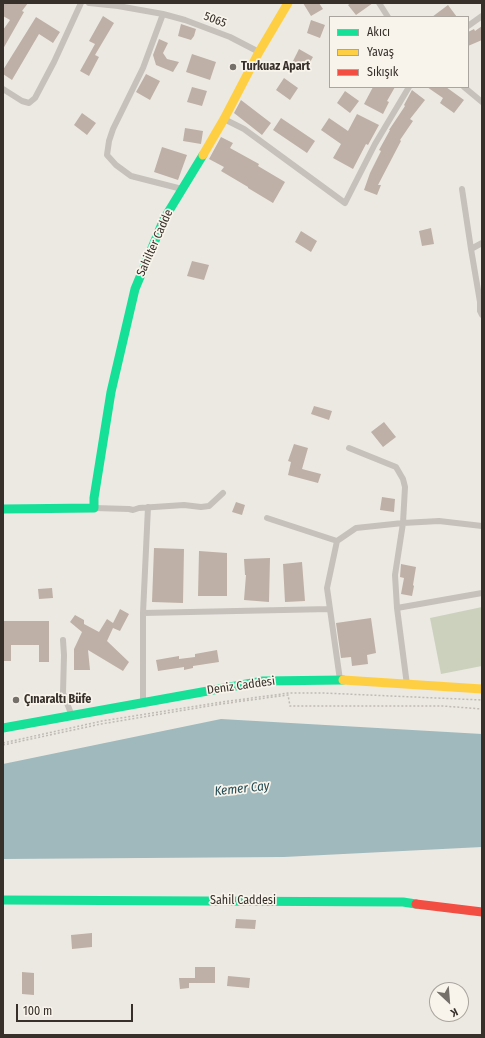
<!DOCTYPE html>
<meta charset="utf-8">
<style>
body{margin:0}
#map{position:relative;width:485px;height:1038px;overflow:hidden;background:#ece9e3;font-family:"Fira Sans Condensed",sans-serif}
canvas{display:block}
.frame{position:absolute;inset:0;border:4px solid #362f2a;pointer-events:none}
.legend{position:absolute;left:329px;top:16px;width:140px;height:72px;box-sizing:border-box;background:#f8f3eb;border:1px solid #aaa59e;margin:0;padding:5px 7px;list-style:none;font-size:12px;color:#362f2a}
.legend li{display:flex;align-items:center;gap:8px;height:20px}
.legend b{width:20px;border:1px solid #aaa59e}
.north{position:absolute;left:429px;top:982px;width:40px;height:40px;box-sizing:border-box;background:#f8f3eb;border:1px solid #aaa59e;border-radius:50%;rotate:154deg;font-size:11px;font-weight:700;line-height:16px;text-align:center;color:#362f2a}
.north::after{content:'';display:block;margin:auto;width:14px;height:18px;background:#76706b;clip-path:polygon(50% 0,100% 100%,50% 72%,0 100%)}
.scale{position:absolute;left:16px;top:1004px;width:117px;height:18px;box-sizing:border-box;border:2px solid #362f2a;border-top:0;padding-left:5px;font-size:12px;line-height:14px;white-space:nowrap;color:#362f2a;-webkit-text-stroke:3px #f8f3eb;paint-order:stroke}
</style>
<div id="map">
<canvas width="485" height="1038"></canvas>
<div class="frame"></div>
<ul class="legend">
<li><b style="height:5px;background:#16e098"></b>Akıcı</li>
<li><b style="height:5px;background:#ffcf43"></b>Yavaş</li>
<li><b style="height:5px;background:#f24e42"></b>Sıkışık</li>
</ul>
<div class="north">K</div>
<div class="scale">100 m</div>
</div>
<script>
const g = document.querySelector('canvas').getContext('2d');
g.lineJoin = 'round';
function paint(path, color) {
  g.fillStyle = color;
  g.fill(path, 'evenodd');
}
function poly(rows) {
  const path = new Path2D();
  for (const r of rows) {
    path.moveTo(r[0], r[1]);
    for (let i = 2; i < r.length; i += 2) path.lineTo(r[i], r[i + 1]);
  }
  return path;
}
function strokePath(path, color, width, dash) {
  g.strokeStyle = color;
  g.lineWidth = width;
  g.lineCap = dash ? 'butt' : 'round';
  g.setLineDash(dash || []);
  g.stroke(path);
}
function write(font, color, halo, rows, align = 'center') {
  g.font = font + ' "Fira Sans Condensed",sans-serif';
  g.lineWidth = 3.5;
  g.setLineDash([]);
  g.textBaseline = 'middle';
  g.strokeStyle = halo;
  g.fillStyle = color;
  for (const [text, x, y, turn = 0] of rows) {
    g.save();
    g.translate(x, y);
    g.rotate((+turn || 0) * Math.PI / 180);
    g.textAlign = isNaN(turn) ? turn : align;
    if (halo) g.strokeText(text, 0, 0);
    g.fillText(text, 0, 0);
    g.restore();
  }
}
paint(poly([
 [482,607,482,666,441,674,430,618]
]), '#ccd1be');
paint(poly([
 [221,719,482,734,482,847,284,857,3,859,3,764]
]), '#a0b9bc');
paint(poly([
 [3,3,28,3,22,11,24,12,3,49,3,30,10,20,3,16],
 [303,3,319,3,323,9,311,16],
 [351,3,373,3,356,15,348,5],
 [448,5,457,17,432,17],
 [103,16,114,23,95,55,99,57,89,76,80,71,95,44,89,41],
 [36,17,60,32,53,43,39,34,12,80,3,74,3,70],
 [311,20,325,25,320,38,307,33],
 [181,24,196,29,194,36,191,40,178,36],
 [482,26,482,40,468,46,468,32,474,29,475,31],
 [159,39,168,43,163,53,167,59,179,62,173,72,156,65,153,55],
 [299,49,313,57,306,69,293,61],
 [192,54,216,62,210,80,186,72],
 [146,74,160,81,150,100,136,92],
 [284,78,298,88,290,100,276,90],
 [192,87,207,91,202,106,187,102],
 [373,87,395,87,387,101,389,102,383,114,364,104],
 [427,87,446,87,464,100,454,113,440,103,443,98],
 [412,90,425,100,410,119,413,121,400,140,401,141,378,185,381,185,377,195,364,190,370,173,381,151,379,150,390,130,389,130,405,106,404,105],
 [345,91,359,101,350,113,337,103],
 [241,100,271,123,262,135,234,113],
 [82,113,96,123,87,135,74,125],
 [357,114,379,125,368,145,366,144,353,169,333,158,341,144,321,130,329,118,348,131],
 [281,118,315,141,307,153,273,130],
 [185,128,203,131,201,144,183,141],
 [221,137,233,143,230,148,259,164,258,166,285,182,273,203,248,188,248,187,221,171,224,167,209,159],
 [162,147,187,155,178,180,154,172],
 [431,228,434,244,422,246,419,231],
 [301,231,317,241,311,252,295,242],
 [192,261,209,265,204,280,187,276],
 [314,406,332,411,329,420,311,414],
 [384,422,396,437,383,447,371,432],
 [294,444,308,448,302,469,321,474,318,483,288,475,291,462,288,461],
 [382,497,395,499,394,512,380,510],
 [236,502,245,505,242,515,232,512],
 [154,548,184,549,183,603,152,602],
 [199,551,227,553,227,596,198,596],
 [270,558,269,602,244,600,246,575,245,575,244,559],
 [302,562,305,601,285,602,283,564],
 [401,564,416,567,413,585,414,586,412,596,401,594,404,578,400,577],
 [52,588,53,598,39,599,38,589],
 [120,609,129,614,120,631,113,628,107,641,129,662,123,671,88,650,90,670,74,670,74,649,82,632,70,622,75,615,84,620,84,624,99,632,107,619,113,623],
 [371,618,376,653,367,655,368,664,352,666,351,657,341,658,336,623],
 [3,621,49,621,49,662,39,662,39,645,11,645,11,661,3,661],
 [217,650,219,662,193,666,193,668,184,670,184,667,158,671,156,660,179,656,179,659,195,657,195,654],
 [236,919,256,920,255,929,235,928],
 [92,933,92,947,72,949,71,935],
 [195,967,215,967,215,983,189,983,189,988,180,989,179,978,195,978],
 [22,972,34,973,34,995,22,994],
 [228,976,250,978,249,988,227,986]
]), '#beb0a6');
strokePath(poly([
 [3,743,102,721,222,702,289,693,323,693,482,700],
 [3,745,101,724,221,704,288,695,290,706,443,706,482,709]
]), '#bfbab4', 1.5, [2, 2]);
strokePath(poly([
 [89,3,118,6,163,14,185,20,230,37,259,52],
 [379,3,388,17],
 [163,14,143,68,113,129,109,141,107,155,116,165,131,176,182,189],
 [468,26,482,16],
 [464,87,482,102],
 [3,89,22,101,29,103,35,98,54,62,81,3],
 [224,119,244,129,345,203,375,144,409,87],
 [462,189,471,249],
 [482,243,471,249,480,302,480,311,482,315],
 [349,448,396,467,403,479,405,487,403,523,395,575,397,608,407,685],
 [94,508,129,509,133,510,139,508,184,505,201,507,209,506,223,493],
 [267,518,337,541,327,588,340,680],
 [337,541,356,528,403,523,439,521,482,526],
 [397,608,482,593],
 [143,613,330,609],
 [63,640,64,655,63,693,72,716],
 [143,702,143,613,148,507]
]), '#c6c1bb', 6);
strokePath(poly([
 [3,509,94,508,94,498,111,392,135,289,164,219,203,155],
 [3,728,263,681,343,680],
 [3,900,403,902,416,904]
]), '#16e098', 9);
strokePath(poly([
 [203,155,224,119,259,52,288,3],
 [343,680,482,689]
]), '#ffcf43', 9);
strokePath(poly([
 [416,904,482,912]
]), '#f24e42', 9);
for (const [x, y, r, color] of [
 [233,67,4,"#76706b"],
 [16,700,4,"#76706b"]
]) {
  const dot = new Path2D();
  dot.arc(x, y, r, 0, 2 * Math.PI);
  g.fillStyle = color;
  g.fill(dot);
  strokePath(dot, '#f8f3eb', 1.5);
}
write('12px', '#362f2a', '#f8f3eb', [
 ["5065",215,20,21],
 ["Sahilter Cadde",155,243,-66],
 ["Deniz Caddesi",241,686,-8],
 ["Sahil Caddesi",243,901]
]);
write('bold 12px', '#362f2a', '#f8f3eb', [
 ["Turkuaz Apart",241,67],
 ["Çınaraltı Büfe",24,700]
], 'left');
write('italic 13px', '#234c54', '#f8f3eb', [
 ["Kemer Cay",242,789,-6]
]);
</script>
